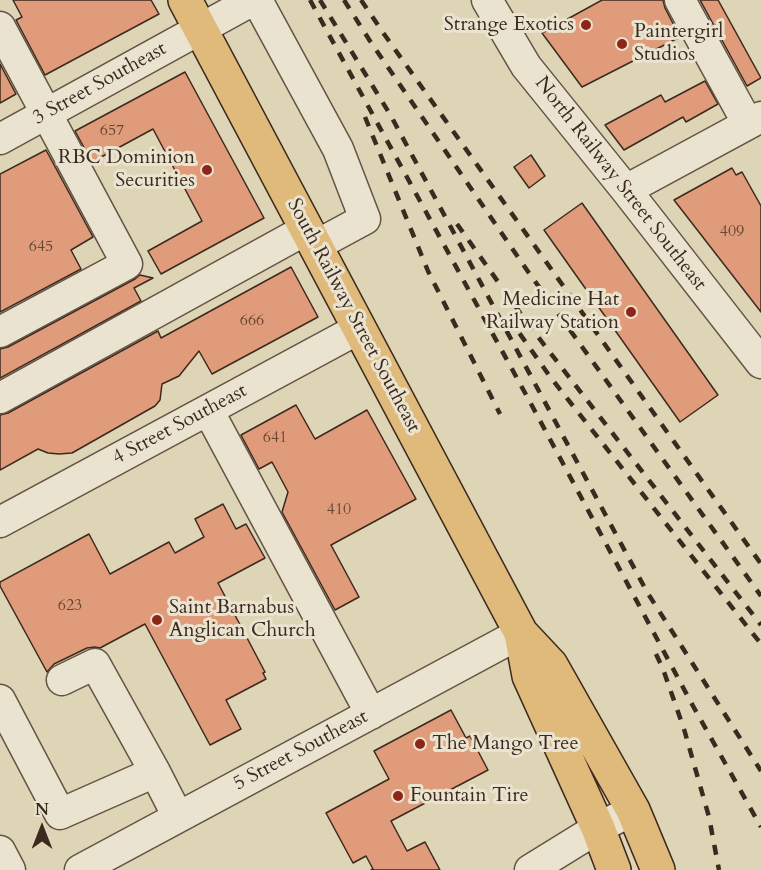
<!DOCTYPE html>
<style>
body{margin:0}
#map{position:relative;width:761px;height:870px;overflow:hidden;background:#ded4b6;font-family:Cardo,serif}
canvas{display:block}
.north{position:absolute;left:12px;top:798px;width:60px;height:60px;-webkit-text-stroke:4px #eae3d0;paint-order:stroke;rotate:0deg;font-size:16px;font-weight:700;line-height:24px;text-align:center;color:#3c2a1e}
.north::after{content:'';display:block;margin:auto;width:21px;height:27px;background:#3c2a1e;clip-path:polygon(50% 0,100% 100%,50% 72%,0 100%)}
</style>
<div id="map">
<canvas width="761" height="870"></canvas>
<div class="north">N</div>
</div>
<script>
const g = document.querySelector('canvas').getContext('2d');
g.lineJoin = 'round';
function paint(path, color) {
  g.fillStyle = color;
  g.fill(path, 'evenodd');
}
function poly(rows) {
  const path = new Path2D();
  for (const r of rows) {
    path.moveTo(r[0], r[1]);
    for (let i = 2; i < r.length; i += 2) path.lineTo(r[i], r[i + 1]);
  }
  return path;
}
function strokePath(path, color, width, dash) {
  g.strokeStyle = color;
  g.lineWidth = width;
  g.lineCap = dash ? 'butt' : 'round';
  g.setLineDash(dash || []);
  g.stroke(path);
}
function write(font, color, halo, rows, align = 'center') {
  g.font = font + ' Cardo,serif';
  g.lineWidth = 6;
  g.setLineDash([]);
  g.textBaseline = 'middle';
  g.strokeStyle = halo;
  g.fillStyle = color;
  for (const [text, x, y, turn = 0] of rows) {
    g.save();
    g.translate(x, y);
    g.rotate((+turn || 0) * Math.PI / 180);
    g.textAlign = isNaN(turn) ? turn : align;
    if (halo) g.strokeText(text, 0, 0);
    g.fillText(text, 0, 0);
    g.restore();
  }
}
const building = poly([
 [13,0,151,0,159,14,45,75,16,20,22,17,13,0],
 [602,0,663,0,665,8,680,37,582,87,542,33,602,0],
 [700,0,718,0,761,78,747,86,700,0],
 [0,64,16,94,0,103,0,64],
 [185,72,264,218,161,274,148,251,202,221,153,129,92,162,75,131,185,72],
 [705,81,718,104,686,122,683,117,624,150,605,125,661,95,665,102,705,81],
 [46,150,93,237,71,250,81,269,0,312,0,174,46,150],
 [531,155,545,176,529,188,514,167,531,155],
 [732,168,736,175,742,172,761,206,761,312,674,200,732,168],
 [582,203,718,395,680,422,544,230,582,203],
 [291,267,318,317,212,374,199,351,179,376,162,384,160,400,155,406,72,453,59,454,48,453,38,449,0,470,0,415,8,413,158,331,161,338,291,267],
 [140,275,153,278,134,288,141,301,0,378,0,349,8,347,135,279,140,275],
 [296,405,315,439,367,410,416,499,331,545,359,597,335,610,282,512,288,492,272,462,259,469,241,435,296,405],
 [223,504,236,529,246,524,265,558,218,583,265,672,263,673,266,679,226,700,241,729,210,745,145,624,100,648,95,647,87,648,54,664,47,672,0,586,0,582,89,534,110,574,169,542,175,553,204,537,195,519,223,504],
 [451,710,466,738,470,736,488,770,391,821,407,851,425,842,440,870,371,870,373,869,366,856,353,863,326,813,389,779,374,751,451,710]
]);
paint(building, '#df9b7a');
strokePath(building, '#3c2a1e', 1.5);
const minor = poly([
 [257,0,338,149,365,219,315,246],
 [487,0,526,66,626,190,761,363],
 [680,0,748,124],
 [0,27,127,264,0,332],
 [0,139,253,0],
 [626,190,761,117],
 [0,398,307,229],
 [208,410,371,714],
 [0,522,360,328],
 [62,680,95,664,155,772,178,817],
 [0,700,60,814,155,772],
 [0,851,10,870],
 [80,870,521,633],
 [530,870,598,828,633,810]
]);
const major = poly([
 [185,0,521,633,551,665,633,810,658,870],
 [521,633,529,676,598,828,614,870]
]);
strokePath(minor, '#645444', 33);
strokePath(major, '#3c2a1e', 36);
strokePath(minor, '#eae3d0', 30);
strokePath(major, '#dfba7b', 33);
strokePath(poly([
 [310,0,530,402,693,706,761,827],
 [320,0,391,116,647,592,761,771],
 [344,0,370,41,529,273,761,596],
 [361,0,384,34,761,564],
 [365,117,428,271,500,414],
 [457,224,528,324,761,625],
 [508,317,551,378,761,644],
 [656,654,663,669,684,729,709,817,719,870]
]), '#3c2a1e', 4.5, [10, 10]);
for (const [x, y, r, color] of [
 [586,25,6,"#8f2418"],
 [622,44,6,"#8f2418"],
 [207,170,6,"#8f2418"],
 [631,312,6,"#8f2418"],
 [157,620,6,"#8f2418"],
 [420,744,6,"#8f2418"],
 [398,796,6,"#8f2418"]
]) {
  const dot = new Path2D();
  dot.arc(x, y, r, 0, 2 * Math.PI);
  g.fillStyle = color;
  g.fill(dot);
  strokePath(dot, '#eae3d0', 2);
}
write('16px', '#654635', null, [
 ["657",112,131],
 ["409",732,232],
 ["645",41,247],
 ["666",252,321],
 ["641",275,438],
 ["410",339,510],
 ["623",70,606]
]);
write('20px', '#3c2a1e', '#eae3d0', [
 ["Strange Exotics",574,25,"right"],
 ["Paintergirl",634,32],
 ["Studios",634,55],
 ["RBC Dominion",195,158,"right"],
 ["Securities",195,181,"right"],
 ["Medicine Hat",619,300,"right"],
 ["Railway Station",619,323,"right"],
 ["Saint Barnabus",169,608],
 ["Anglican Church",169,631],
 ["The Mango Tree",432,744],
 ["Fountain Tire",410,796]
], 'left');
write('20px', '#3c2a1e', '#eae3d0', [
 ["3 Street Southeast",100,84,-29],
 ["North Railway Street Southeast",620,184,52],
 ["South Railway Street Southeast",353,316,62],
 ["4 Street Southeast",180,425,-28],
 ["5 Street Southeast",301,751,-28]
]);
</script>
